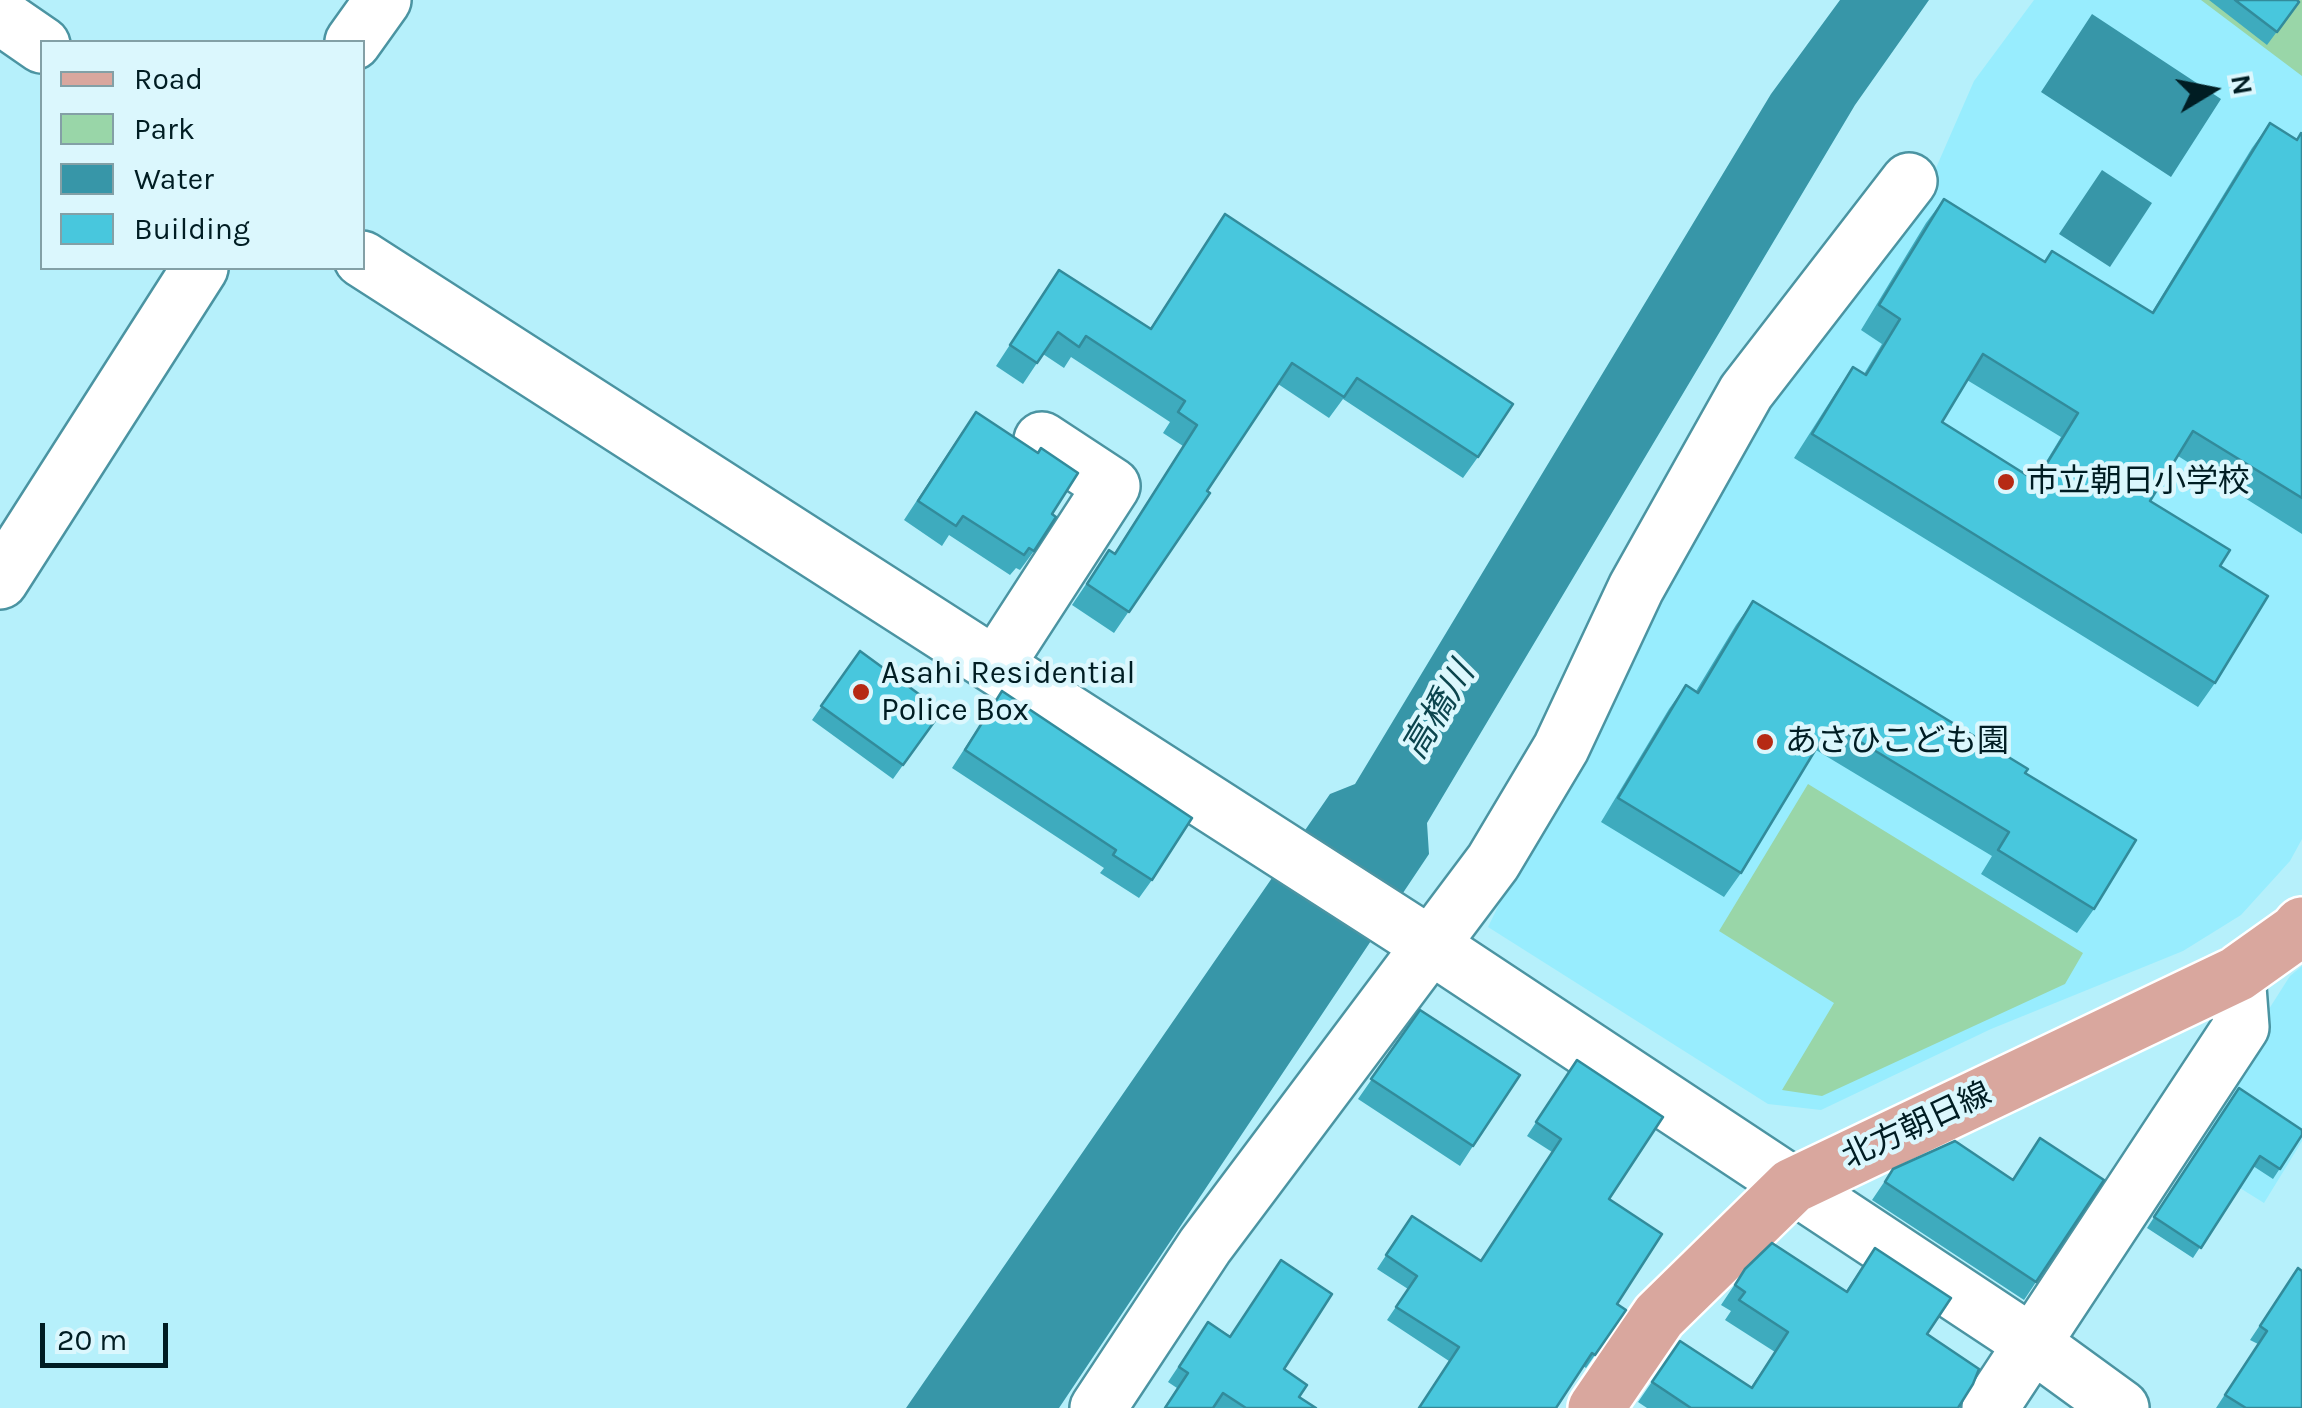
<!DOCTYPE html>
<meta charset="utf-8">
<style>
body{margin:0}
#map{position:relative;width:2302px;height:1408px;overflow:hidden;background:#b6f0fb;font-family:Karla,sans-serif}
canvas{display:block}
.legend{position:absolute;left:40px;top:40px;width:325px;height:230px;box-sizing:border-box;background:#dbf7fd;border:2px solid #83a0a6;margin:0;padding:12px 18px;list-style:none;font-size:30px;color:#001d23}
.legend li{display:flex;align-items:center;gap:20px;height:50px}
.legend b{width:50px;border:2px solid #83a0a6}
.north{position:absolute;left:2162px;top:40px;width:100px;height:100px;-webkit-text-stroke:8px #dbf7fd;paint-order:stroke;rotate:80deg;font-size:28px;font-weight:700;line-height:40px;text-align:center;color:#001d23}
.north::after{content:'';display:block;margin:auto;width:35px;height:45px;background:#001d23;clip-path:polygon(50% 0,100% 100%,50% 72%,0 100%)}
.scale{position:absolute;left:40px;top:1323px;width:128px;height:45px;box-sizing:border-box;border:5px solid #001d23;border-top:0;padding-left:12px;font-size:30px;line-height:35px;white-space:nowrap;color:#001d23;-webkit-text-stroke:8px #dbf7fd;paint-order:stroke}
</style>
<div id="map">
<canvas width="2302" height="1408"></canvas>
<ul class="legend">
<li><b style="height:12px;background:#d9a79e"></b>Road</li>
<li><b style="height:28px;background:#99d6a8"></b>Park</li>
<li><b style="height:28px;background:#3796a8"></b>Water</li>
<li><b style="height:28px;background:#48c7dd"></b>Building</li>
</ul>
<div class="north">N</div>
<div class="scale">20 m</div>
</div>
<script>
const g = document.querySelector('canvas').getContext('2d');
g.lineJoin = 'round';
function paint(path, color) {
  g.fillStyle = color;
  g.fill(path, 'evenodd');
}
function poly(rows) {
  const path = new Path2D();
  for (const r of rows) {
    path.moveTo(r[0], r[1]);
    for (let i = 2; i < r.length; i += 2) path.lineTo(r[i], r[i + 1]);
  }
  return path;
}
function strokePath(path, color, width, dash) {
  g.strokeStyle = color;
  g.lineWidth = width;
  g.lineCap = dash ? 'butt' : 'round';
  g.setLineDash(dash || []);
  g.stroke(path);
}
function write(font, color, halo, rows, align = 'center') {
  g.font = font + ' Karla,"Noto Sans JP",sans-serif';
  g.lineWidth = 9;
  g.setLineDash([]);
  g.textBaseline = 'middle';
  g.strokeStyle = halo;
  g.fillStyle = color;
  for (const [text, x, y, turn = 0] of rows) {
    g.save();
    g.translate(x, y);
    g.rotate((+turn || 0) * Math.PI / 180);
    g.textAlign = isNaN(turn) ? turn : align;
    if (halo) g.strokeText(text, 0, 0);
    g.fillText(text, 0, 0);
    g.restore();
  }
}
paint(poly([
 [2034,0,2302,0,2302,839,2290,861,2241,915,2183,951,1991,1029,1821,1110,1768,1104,1488,927,1663,569,1757,395,1929,184,1974,81],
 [2302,966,2302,1141,2264,1203,2179,1150,2290,976]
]), '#98edfe');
paint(poly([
 [2201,0,2302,0,2302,76],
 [1808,784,2083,953,2065,984,1822,1096,1782,1090,1834,1003,1719,931]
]), '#99d6a8');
paint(poly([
 [1840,0,1929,0,1855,105,1427,823,1429,854,1059,1408,906,1408,1330,794,1355,784,1771,94],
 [2092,14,2221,99,2171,177,2041,92],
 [2102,170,2152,203,2110,267,2059,234]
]), '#3796a8');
const minor = poly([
 [0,16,42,45],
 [353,42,383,0],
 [362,259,1430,945,2033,1344,2121,1408],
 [0,581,200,268],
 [996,665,1112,486,1042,440],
 [1098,1408,1205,1246,1493,862,1561,748,1636,588,1746,392,1909,181],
 [1990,1408,2241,1027,2237,974]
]);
const major = poly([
 [1596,1408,1659,1316,1792,1186,2237,974,2296,932,2302,925]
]);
strokePath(minor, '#4b94a2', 60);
strokePath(major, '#fff', 60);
strokePath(minor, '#fff', 55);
strokePath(major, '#d9a79e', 55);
paint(poly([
 [2209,0,2297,0,2299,2,2267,45],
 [2270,123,2296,139,2302,134,2302,534,2178,456,2150,501,2220,566,2215,683,2198,707,1794,458,1836,392,1853,367,1864,374,1882,344,1861,330,1926,223,1944,199,2044,262,2052,251,2152,312,2252,148],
 [1967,380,2061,437,2035,480,1942,422],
 [1225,214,1478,457,1463,478,1343,399,1329,418,1278,384,1207,491,1210,493,1114,633,1072,605,1109,550,1114,554,1183,446,1163,433,1170,422,1071,357,1064,368,1043,354,1023,384,996,366,1059,270,1150,329],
 [962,432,1038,453,1052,514,1034,551,1020,570,1016,568,1010,575,949,535,942,546,904,520],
 [1753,601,2025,773,2094,909,2077,933,1981,874,1992,856,1816,750,1741,873,1724,897,1601,822,1669,709,1686,685,1696,691,1736,625],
 [860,651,942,711,893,779,812,720],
 [1002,691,1152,880,1139,898,1100,873,1104,868,952,768],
 [1420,1010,1473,1146,1460,1166,1358,1099],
 [1577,1060,1609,1199,1617,1304,1626,1310,1586,1368,1583,1366,1449,1361,1387,1320,1408,1289,1377,1269,1412,1216,1481,1261,1552,1152,1527,1136],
 [2239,1088,2302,1135,2273,1179,2253,1166,2193,1258,2147,1228],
 [1893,1169,2036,1282,2024,1300,1872,1200],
 [1875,1248,1927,1334,1958,1408,1647,1408,1638,1402,1680,1341,1751,1387,1775,1352,1725,1320,1731,1311,1721,1305,1745,1269,1846,1291],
 [2298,1268,2302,1408,2216,1408,2258,1344,2250,1340],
 [1208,1322,1284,1369,1299,1397,1316,1408,1164,1408,1177,1388,1168,1382]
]), '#3eabbe');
const building = poly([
 [2235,0,2297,0,2299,2,2277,32,2235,0],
 [2270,123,2297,140,2301,133,2302,134,2302,498,2193,431,2150,501,2230,550,2220,566,2268,596,2215,683,1812,434,1853,367,1866,375,1900,319,1879,305,1944,199,2045,262,2052,251,2153,313,2270,123],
 [1983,354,2078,413,2036,481,1942,422,1983,354],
 [1225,214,1513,404,1478,457,1357,378,1344,397,1292,363,1207,491,1210,493,1129,612,1087,584,1109,550,1115,554,1197,425,1178,412,1185,401,1086,336,1079,347,1058,332,1037,363,1010,345,1059,270,1151,329,1225,214],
 [976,412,1038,453,1041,448,1078,473,1052,514,1056,517,1034,551,1029,548,1024,555,963,516,956,526,918,501,976,412],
 [1753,601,2028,769,2025,773,2136,840,2094,909,1998,850,2009,832,1831,724,1741,873,1618,798,1686,685,1698,693,1753,601],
 [860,651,942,711,903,765,821,706,860,651],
 [1002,691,1192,818,1152,880,1113,855,1116,850,965,750,1002,691],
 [1420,1010,1520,1075,1473,1146,1371,1079,1420,1010],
 [1577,1060,1663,1117,1609,1199,1662,1234,1617,1304,1626,1310,1595,1355,1592,1353,1556,1408,1419,1408,1459,1347,1396,1307,1417,1276,1386,1255,1412,1216,1481,1261,1561,1139,1536,1122,1577,1060],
 [2239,1088,2302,1130,2302,1135,2280,1169,2260,1156,2201,1248,2154,1217,2239,1088],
 [2040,1138,2104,1180,2036,1282,1885,1182,1893,1169,1955,1141,2013,1180,2040,1138],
 [1772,1243,1847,1292,1875,1248,1951,1298,1927,1334,1979,1369,1973,1384,1958,1408,1691,1408,1652,1382,1680,1341,1752,1388,1788,1332,1739,1300,1745,1292,1735,1285,1745,1269,1772,1243],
 [1281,1260,1332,1294,1284,1369,1307,1385,1299,1397,1316,1408,1246,1408,1223,1393,1213,1408,1165,1408,1188,1373,1179,1367,1208,1322,1230,1337,1281,1260],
 [2298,1268,2302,1271,2302,1408,2246,1408,2225,1395,2267,1331,2260,1326,2298,1268]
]);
paint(building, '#48c7dd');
strokePath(building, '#328b9b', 2.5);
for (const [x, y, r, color] of [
 [2006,482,10,"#b62a14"],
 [861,692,10,"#b62a14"],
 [1765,742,10,"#b62a14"]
]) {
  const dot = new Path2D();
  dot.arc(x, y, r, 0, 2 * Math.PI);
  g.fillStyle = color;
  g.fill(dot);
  strokePath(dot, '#dbf7fd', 4);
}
write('32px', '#001d23', '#dbf7fd', [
 ["市立朝日小学校",2026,482],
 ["Asahi Residential",881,674],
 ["Police Box",881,711],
 ["あさひこども園",1785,742]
], 'left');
write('32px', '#001d23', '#dbf7fd', [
 ["北方朝日線",1917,1126,-25]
]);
write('italic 35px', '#0c454e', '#dbf7fd', [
 ["高橋川",1439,711,-59]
]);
</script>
